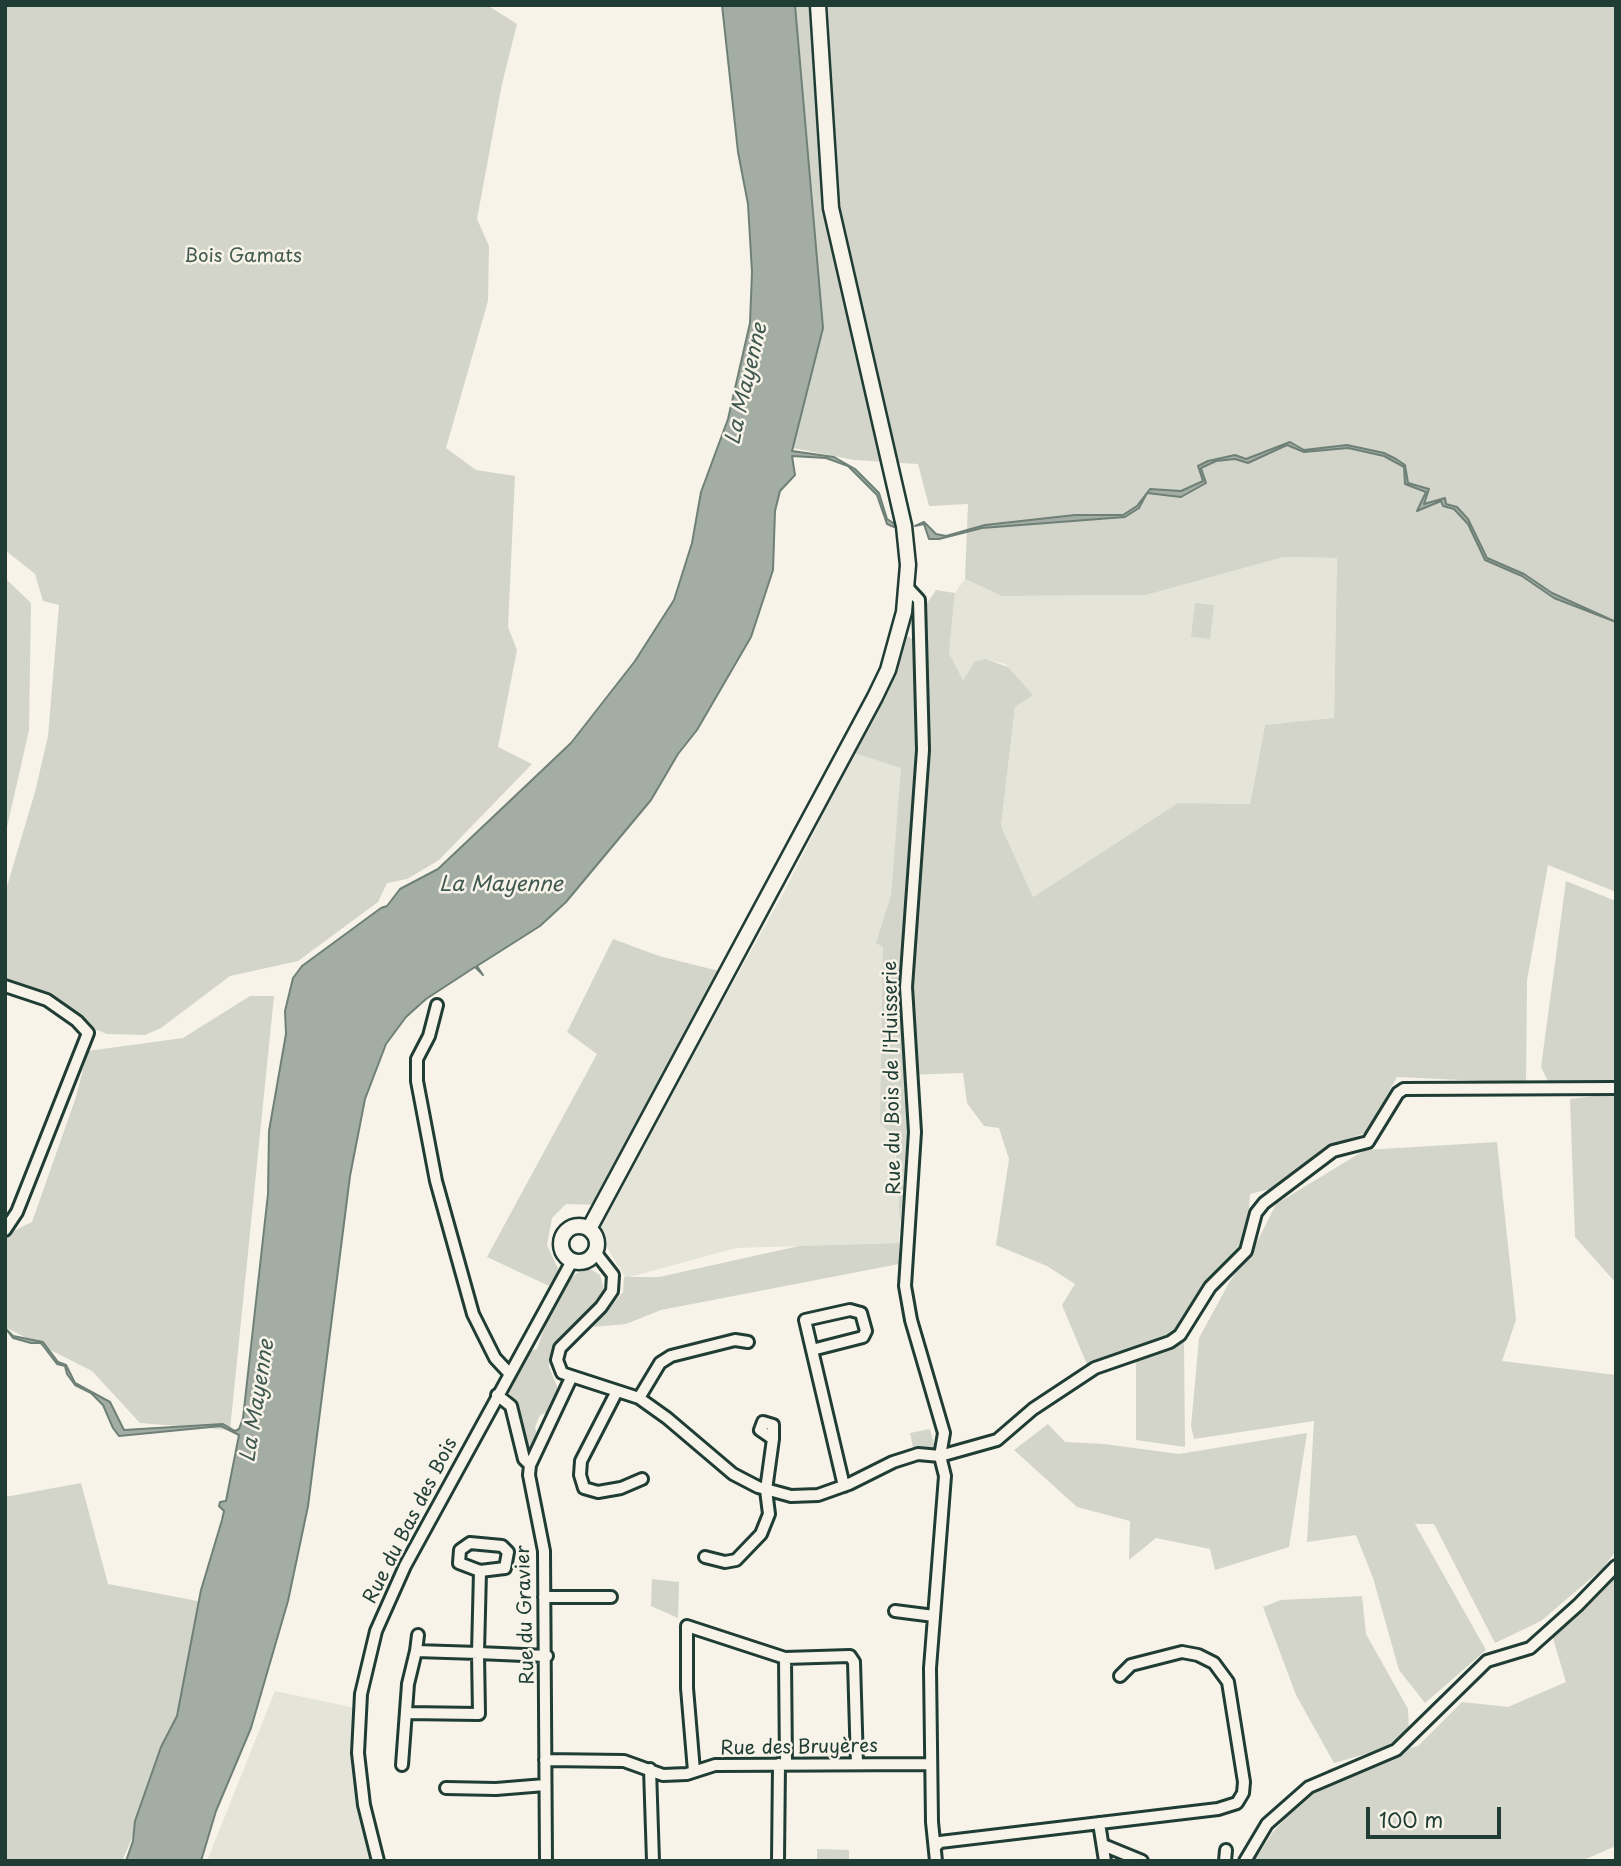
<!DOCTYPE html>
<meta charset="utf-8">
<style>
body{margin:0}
#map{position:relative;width:1621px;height:1866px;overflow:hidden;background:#f7f3e8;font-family:"Playpen Sans",sans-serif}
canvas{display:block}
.frame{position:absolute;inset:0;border:7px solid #1f3d34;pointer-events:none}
.scale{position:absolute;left:1366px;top:1807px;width:135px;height:32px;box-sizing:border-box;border:4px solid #1f3d34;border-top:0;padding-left:9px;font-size:21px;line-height:24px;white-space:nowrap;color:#1f3d34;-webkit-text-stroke:5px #f7f3e8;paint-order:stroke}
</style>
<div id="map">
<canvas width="1621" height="1866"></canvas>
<div class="frame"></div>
<div class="scale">100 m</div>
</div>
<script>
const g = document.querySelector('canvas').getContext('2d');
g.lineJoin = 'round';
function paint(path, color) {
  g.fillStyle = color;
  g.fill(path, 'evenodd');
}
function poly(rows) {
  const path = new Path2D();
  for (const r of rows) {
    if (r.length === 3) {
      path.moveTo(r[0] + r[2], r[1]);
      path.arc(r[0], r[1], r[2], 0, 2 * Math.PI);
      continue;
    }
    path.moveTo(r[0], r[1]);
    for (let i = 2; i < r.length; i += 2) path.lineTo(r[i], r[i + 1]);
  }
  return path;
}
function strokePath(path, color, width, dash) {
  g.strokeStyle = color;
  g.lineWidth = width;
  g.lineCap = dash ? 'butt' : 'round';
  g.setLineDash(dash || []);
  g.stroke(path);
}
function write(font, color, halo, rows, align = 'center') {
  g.font = font + ' "Playpen Sans",sans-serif';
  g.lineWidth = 5;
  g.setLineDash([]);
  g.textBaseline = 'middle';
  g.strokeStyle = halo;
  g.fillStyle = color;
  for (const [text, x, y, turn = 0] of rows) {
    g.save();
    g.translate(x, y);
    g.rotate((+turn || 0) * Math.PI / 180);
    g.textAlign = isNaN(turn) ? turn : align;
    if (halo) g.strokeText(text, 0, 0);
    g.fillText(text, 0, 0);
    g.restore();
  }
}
paint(poly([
 [1284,557,1337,558,1334,719,1265,725,1250,804,1178,803,1033,897,1001,826,1015,707,1032,695,1005,664,986,659,975,661,963,680,949,653,955,593,965,579,1002,596,1146,595],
 [854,753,902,768,891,895,877,943,883,947,900,1225,899,1243,736,1248,626,1278,604,1243,600,1220,784,892],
 [275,1691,355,1708,361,1782,380,1861,207,1861]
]), '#e5e4d9');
paint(poly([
 [5,5,487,5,517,24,502,84,477,219,489,246,488,301,446,448,476,470,515,476,508,627,517,650,498,747,532,764,439,860,407,879,387,883,378,902,298,961,230,976,161,1028,145,1035,107,1034,89,1027,51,997,5,980,5,893,35,792,48,736,59,605,43,601,35,574,5,550],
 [795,5,1616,5,1616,892,1548,865,1527,980,1526,1083,1397,1077,1365,1133,1324,1148,1278,1187,1250,1194,1247,1230,1233,1259,1208,1281,1171,1337,1088,1367,1062,1305,1075,1284,1047,1266,996,1245,1009,1159,999,1128,984,1126,967,1103,963,1073,905,1075,909,1137,900,1225,895,1137,880,1123,883,947,876,943,891,895,901,768,854,753,905,635,927,646,925,606,936,590,955,593,949,653,963,680,975,661,986,659,1008,667,1033,695,1015,707,1001,826,1033,897,1178,803,1250,804,1265,725,1334,718,1337,558,1284,557,1146,595,1002,596,965,579,968,504,929,506,918,464,854,460,793,448,823,328],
 [5,578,31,603,29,730,5,836],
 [1195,603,1214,605,1210,639,1191,637],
 [1566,881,1616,901,1616,1082,1548,1081,1541,1067],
 [613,939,659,956,723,972,598,1205,566,1204,552,1218,547,1245,559,1271,549,1286,487,1257,597,1054,567,1032],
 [250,996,274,996,230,1430,140,1423,92,1371,5,1327,5,1235,32,1222,75,1100,88,1051,183,1038],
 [1609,1094,1616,1097,1616,1283,1575,1237,1570,1099],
 [1497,1142,1516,1320,1502,1361,1616,1375,1616,1551,1603,1568,1541,1621,1495,1643,1434,1524,1415,1524,1486,1650,1425,1703,1399,1670,1373,1578,1356,1535,1307,1542,1314,1421,1194,1439,1191,1426,1199,1338,1230,1281,1254,1248,1276,1204,1365,1150],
 [899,1243,899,1264,661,1310,626,1324,593,1327,623,1292,624,1277,659,1277,799,1246],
 [590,1269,600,1275,604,1289,592,1306,551,1349,549,1367,557,1386,557,1396,551,1411,540,1415,535,1427,538,1438,530,1452,517,1403,508,1392,530,1351,537,1349,546,1323,570,1279,577,1273],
 [1184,1342,1185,1447,1136,1440,1136,1355],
 [1048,1424,1065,1442,1104,1444,1179,1454,1307,1433,1289,1547,1215,1570,1210,1549,1156,1538,1129,1560,1130,1521,1077,1507,1014,1450],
 [930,1429,935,1448,914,1452,910,1433],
 [81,1483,108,1584,208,1603,179,1733,122,1861,5,1861,5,1497],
 [1616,1573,1616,1846,1581,1861,1254,1861,1273,1832,1329,1769,1418,1746,1462,1702,1508,1707,1566,1682,1552,1635],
 [652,1579,679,1582,678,1618,651,1606],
 [1362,1596,1366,1634,1408,1709,1409,1730,1383,1749,1334,1763,1296,1695,1263,1607,1281,1600],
 [817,1849,849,1850,849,1861,817,1861]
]), '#d3d5ca');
const water = poly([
 [722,5,795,5,823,328,792,451,834,457,855,469,879,493,887,519,895,524,894,527,887,524,877,495,848,466,826,458,792,456,795,475,780,491,775,511,773,570,751,637,697,730,678,754,651,800,566,902,540,926,477,966,483,975,475,967,426,999,406,1017,386,1044,365,1099,350,1176,308,1506,288,1601,251,1728,216,1811,201,1861,126,1861,133,1841,135,1821,161,1747,177,1716,201,1590,222,1520,224,1511,219,1506,220,1502,226,1501,239,1435,221,1426,119,1436,113,1428,103,1405,91,1393,75,1385,67,1374,65,1366,57,1364,41,1343,31,1343,13,1338,5,1328,13,1336,43,1342,58,1362,66,1365,75,1383,110,1402,124,1430,223,1424,235,1431,239,1429,243,1418,268,1194,269,1131,286,1034,285,1011,293,978,302,966,381,908,387,906,400,889,438,869,571,743,635,661,674,600,692,543,701,492,728,419,750,323,752,272,748,204,738,152,722,5],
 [1290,442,1304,450,1347,445,1384,453,1396,459,1405,465,1408,483,1429,489,1424,504,1445,498,1446,504,1457,507,1468,519,1487,558,1524,574,1552,593,1616,622,1554,598,1522,576,1485,560,1468,524,1454,509,1443,506,1441,501,1417,511,1426,492,1405,484,1404,467,1384,456,1348,448,1304,452,1287,445,1248,463,1235,459,1216,461,1201,468,1206,483,1181,497,1147,493,1139,508,1125,517,982,528,939,539,929,539,924,524,915,526,924,522,936,534,946,536,985,525,1075,515,1123,515,1137,506,1150,489,1181,491,1203,481,1198,466,1208,461,1235,455,1246,459,1290,442]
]);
paint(water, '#a4ada3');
strokePath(water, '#6f8077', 2);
const minor = poly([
 [907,587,919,600,923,750,906,987,915,1132,905,1286,911,1320,944,1433,940,1456,945,1476,930,1668,932,1822,936,1861],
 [5,986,47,1000,77,1021,88,1033,17,1212,5,1230],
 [437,1005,429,1036,417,1059,417,1081,436,1181,473,1314,495,1358,509,1373],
 [595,1252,613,1275,612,1291,601,1307,560,1348,557,1360,562,1373,639,1398,667,1418,733,1474,758,1487,791,1496,818,1495,849,1484,893,1462,918,1454,940,1456,997,1440,1033,1409,1095,1368,1170,1342,1180,1335,1210,1287,1246,1251,1256,1213,1264,1203,1333,1151,1368,1142,1398,1093,1404,1089,1616,1088],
 [812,1350,863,1337,866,1331,861,1313,850,1310,805,1320,812,1350,844,1486],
 [616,1393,581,1461,580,1475,584,1488,598,1492,621,1488,642,1479],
 [497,1395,511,1406,524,1459,530,1465],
 [639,1398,660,1363,671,1356,735,1340,748,1342],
 [705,1557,725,1562,736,1560,761,1534,769,1514,766,1490,773,1439,773,1425,763,1422,760,1430,773,1439],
 [544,1597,611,1597],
 [895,1611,934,1616],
 [416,1651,418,1635],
 [785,1658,786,1764],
 [406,1713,479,1714,478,1653,547,1656],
 [545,1760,624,1761,663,1775,687,1774,715,1765,931,1764],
 [402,1765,408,1684,416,1651,478,1653,480,1571,505,1568,508,1552,502,1546,470,1543,460,1550,459,1563,480,1571],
 [650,1769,653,1861],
 [694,1771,687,1688,687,1626,785,1658,850,1656,854,1662,857,1764],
 [446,1788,496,1789,545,1785],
 [1099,1823,1105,1861],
 [1103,1845,1142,1861],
 [935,1847,940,1842,1218,1809,1237,1803,1243,1793,1244,1782,1228,1682,1214,1663,1198,1655,1182,1652,1131,1665,1120,1676],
 [378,1861,364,1805,358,1753,361,1694,376,1631,405,1566,572,1261],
 [546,1861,544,1551,529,1475,530,1465,571,1378],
 [778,1861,779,1764],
 [1225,1861,1226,1850],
 [1245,1861,1267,1824,1309,1787,1396,1750,1487,1661,1530,1648,1578,1605,1616,1566]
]);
const major = poly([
 [579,1244,18],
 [589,1229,875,697,888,670,904,612,908,565,904,526,831,208,818,5]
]);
strokePath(minor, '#1f3d34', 16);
strokePath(major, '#1f3d34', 19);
strokePath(minor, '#f7f3e8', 10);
strokePath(major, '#f7f3e8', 14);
write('19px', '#435b52', '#f7f3e8', [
 ["Bois Gamats",243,257]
]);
write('19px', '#1f3d34', '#f7f3e8', [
 ["Rue du Bois de l'Huisserie",893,1078,-91],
 ["Rue du Bas des Bois",411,1521,-63],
 ["Rue du Gravier",526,1615,-92],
 ["Rue des Bruyères",799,1748,-1]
]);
write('italic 21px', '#405950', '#f7f3e8', [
 ["La Mayenne",747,384,-77],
 ["La Mayenne",501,885],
 ["La Mayenne",258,1401,-81]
]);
</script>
